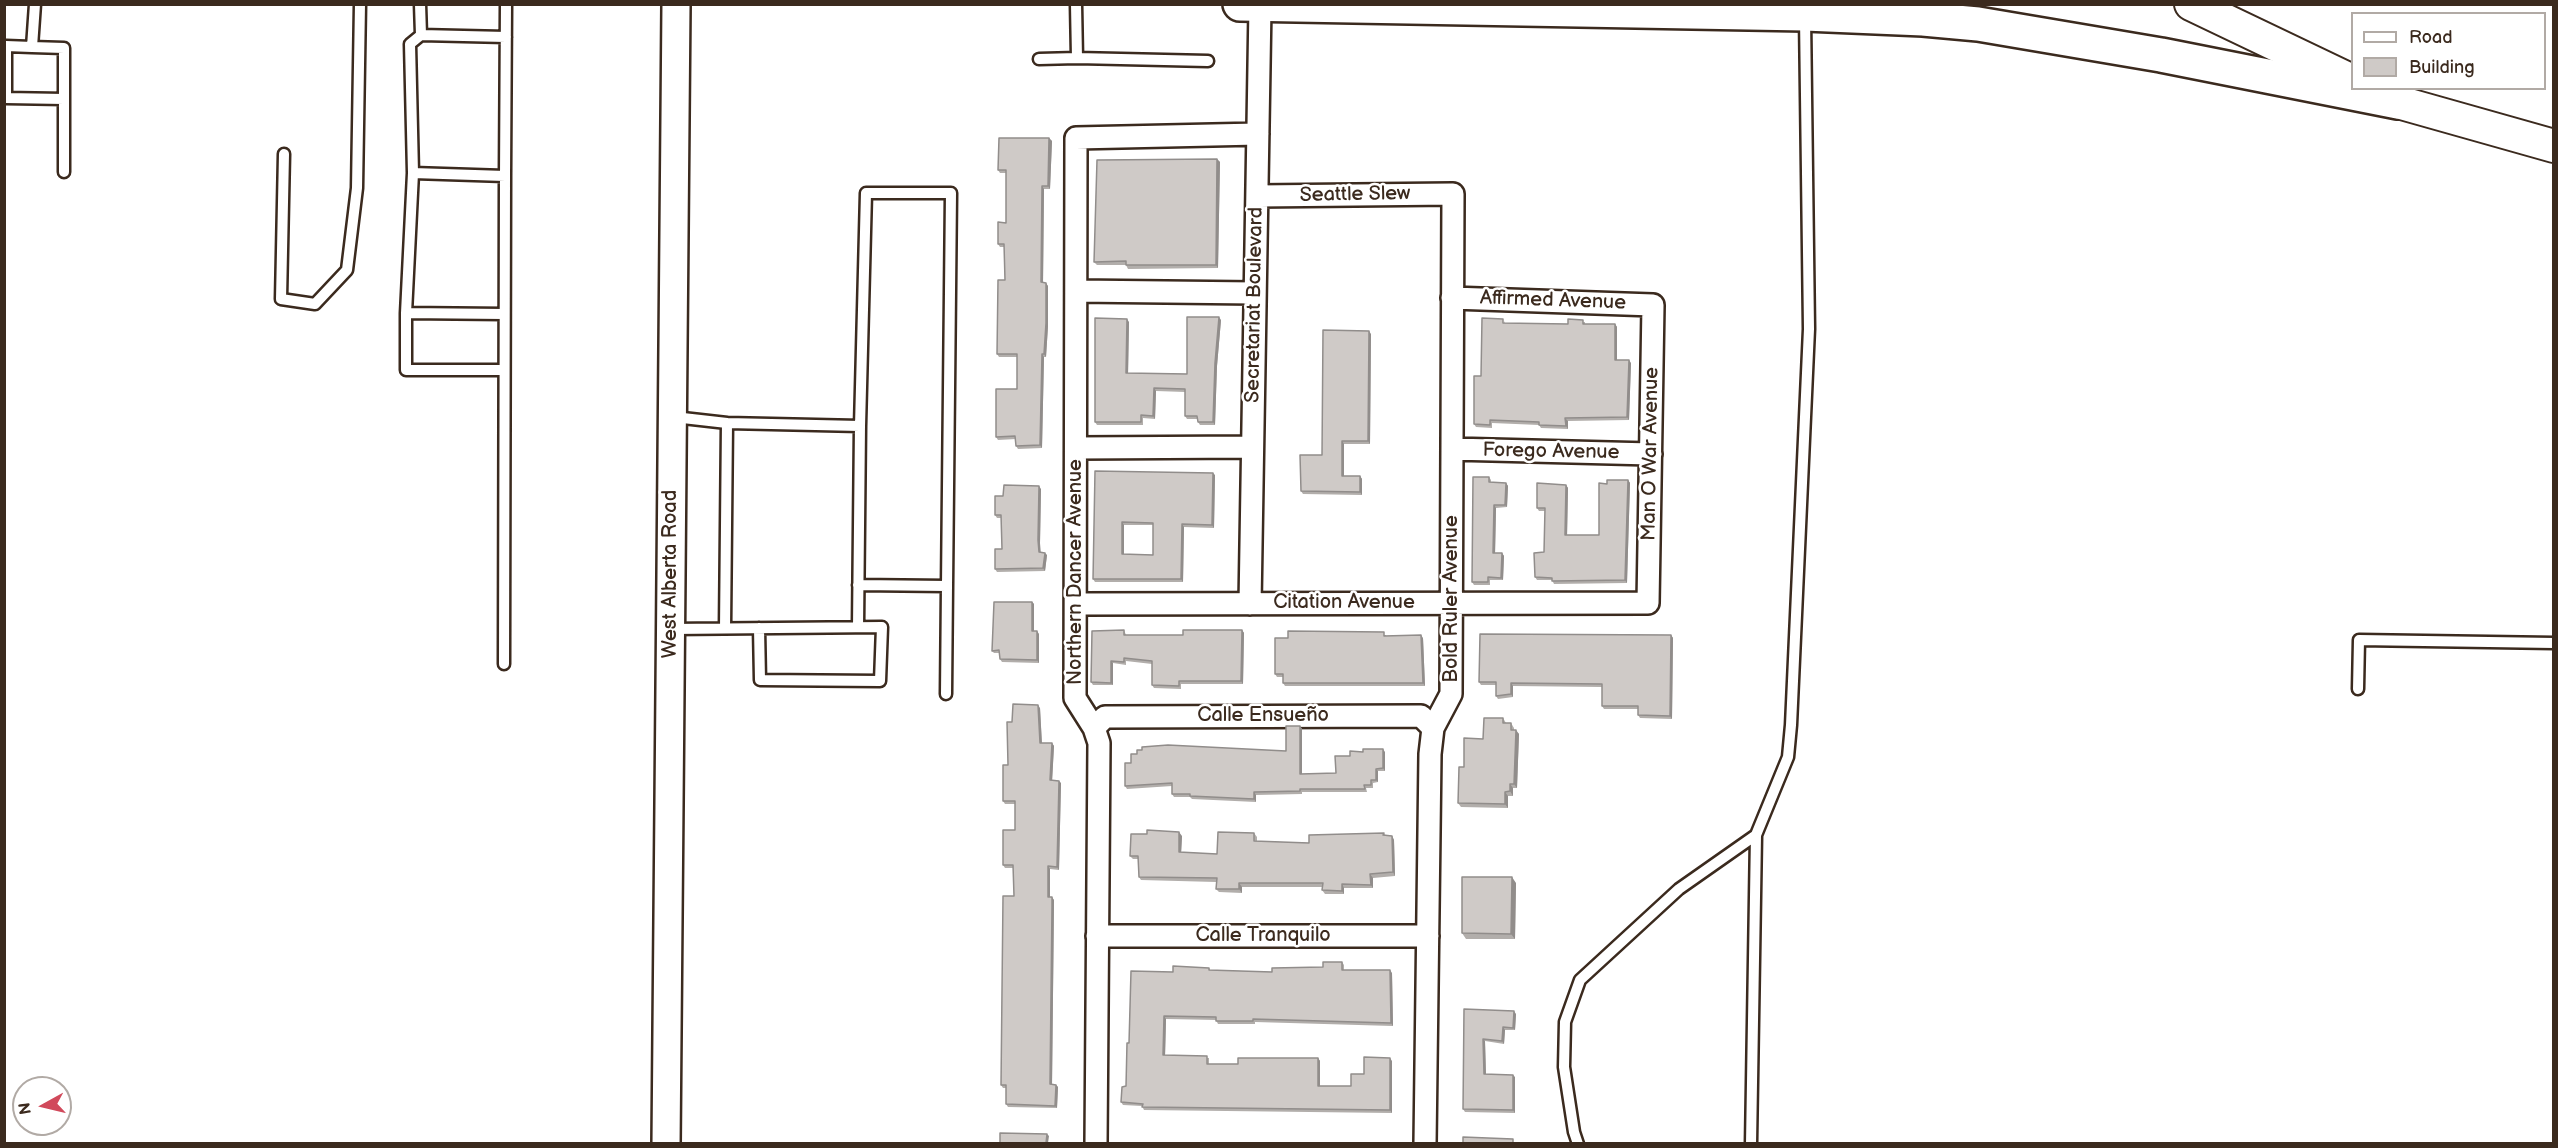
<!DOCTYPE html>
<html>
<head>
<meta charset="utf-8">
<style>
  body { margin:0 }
  #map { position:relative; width:2558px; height:1148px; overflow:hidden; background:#fff; font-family:"Balsamiq Sans",sans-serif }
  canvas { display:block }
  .frame { position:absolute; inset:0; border:6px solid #3b2a1e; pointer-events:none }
  .legend { position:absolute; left:2351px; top:12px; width:195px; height:78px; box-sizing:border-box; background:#fff; border:2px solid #b1aaa5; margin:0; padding:8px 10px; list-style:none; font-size:18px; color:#3b2a1e }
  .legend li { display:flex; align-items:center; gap:12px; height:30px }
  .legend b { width:30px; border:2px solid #b1aaa5 }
  .north { position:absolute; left:12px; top:1076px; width:60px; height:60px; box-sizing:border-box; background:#fff; border:2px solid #b1aaa5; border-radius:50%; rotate:262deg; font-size:16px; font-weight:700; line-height:24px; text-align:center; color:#3b2a1e }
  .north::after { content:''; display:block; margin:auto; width:21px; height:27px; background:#d1495b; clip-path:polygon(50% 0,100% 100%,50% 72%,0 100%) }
</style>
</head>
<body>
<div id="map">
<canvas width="2558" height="1148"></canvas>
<div class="frame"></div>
<ul class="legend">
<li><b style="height:8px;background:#fff"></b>Road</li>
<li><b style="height:16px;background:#cfcac7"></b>Building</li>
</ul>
<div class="north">N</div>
</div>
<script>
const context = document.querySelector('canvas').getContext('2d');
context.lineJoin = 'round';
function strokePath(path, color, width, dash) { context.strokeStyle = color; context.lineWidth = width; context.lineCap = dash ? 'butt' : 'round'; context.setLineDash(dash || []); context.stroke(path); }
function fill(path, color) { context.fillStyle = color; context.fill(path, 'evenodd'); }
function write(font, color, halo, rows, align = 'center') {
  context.font = font + ' "Balsamiq Sans",sans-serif'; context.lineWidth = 5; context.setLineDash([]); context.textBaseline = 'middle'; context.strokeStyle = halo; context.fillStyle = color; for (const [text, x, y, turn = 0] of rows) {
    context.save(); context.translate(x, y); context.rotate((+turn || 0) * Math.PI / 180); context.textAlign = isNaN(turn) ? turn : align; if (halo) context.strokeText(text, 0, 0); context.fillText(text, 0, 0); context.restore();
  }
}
const service = new Path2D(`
  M35,4L32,47L6,46V98L64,99V172
  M420,4L421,35L410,44L413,173L505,176L506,4
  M1076,4L1077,58L1208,61
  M421,35L506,37
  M32,47L64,48V99
  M1039,59L1077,58
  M284,154L281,299L315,304L347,270L357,188L360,4
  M406,313L413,173
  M504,370H406V313L504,314
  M674,417L727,423
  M860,426L866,193H951L947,586
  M858,585L947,586L946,694
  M725,628L727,423L860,426L858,627
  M671,629L882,627L880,681L760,680L759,628
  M504,664L505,176
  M2358,689L2359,640L2554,643
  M1578,1144L1574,1132L1564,1067L1565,1022L1580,980L1679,889L1756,835
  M1751,1144L1756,835L1788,757L1791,725L1809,329L1805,17`);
const minor = new Path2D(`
  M1257,196L1453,194L1451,694L1433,728L1430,754L1425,1144
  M1076,291L1255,293
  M1077,448L1252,447
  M1452,449L1651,454
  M1077,604L1648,603L1653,305L1452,298
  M1250,604L1260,6
  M1094,728L1105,717L1421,716L1433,728
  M1097,936H1428
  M1096,1144L1099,743L1094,728L1075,698L1076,138L1258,134`);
const tertiary = new Path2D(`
  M666,1144L676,4`);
const secondary = new Path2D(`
  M2191,4L2352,81
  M2373,90L2398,102L2554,146`);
const primary = new Path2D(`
  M1240,4L1805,14L1923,19L1978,24L2161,55L2398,102`);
const wall = new Path2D(`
  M1049,138L1052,141L1050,189H1044L1043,282L1048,286V326L1046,357H1044L1042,448L1018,449L1016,446V439L998,440L996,437L1017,389V357H999L997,354L1005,280L1004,247H1000L998,244L1006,223V173H1000L998,170Z
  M1217,159L1220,162L1218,268L1128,269L1126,265H1097L1094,262Z
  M1221,320L1217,366L1215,425H1200L1198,422V419H1187L1185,416V392L1156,391L1155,419L1143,418V425H1097L1095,422L1129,322L1128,373L1187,374Z
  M1505,321V323L1568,324L1585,322V324H1615L1617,327V360L1631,363L1629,420L1568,421V429L1541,428L1539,425L1492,423V428L1476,427L1474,424L1481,376Z
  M1371,334L1370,444H1344V476H1360L1362,479V495L1303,494L1301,491L1322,455Z
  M1095,471L1215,475L1214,528L1184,527L1183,582H1095L1093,579ZM1124,525H1153V555L1124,554Z
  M1489,477L1491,480V482L1506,483L1508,486L1507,507L1496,508L1495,553H1502L1504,556L1503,580H1490V585H1474L1472,582Z
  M1628,480L1630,483L1627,583L1554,584L1552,580H1537L1535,577L1544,552L1545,511H1539L1537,508L1566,485L1568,488L1567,535H1599L1607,484Z
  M1041,489L1040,543V552L1047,555L1045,571L997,572L995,569L1002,549L1001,518H997L995,515L1003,496Z
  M1032,602L1034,604V631L1039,634V663L1002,662L1000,659V653H994L992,651Z
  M1124,630L1126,635H1183L1242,630L1244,633L1243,684H1181V689L1154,688L1152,685V664L1126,661V665L1113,663V685H1093L1091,682Z
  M1386,635V636L1423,638L1425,686H1285L1283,683V677H1277L1275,674L1288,638Z
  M1671,635L1673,638L1672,719L1640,718L1638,715V709H1604L1602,706V687L1513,686V697L1498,699L1496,696V685H1481L1479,682Z
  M1040,708L1042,743H1052L1054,746L1052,780L1061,783L1059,870L1050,869V897L1054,900V908L1052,1084L1056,1085L1058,1087L1057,1108L1008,1107L1006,1104V1088H1003L1001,1085L1014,896L1013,868H1005L1003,865L1015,830V804H1005L1003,801L1008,765L1012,722Z
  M1503,718L1506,723H1511L1514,728V730L1519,734L1517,788H1513V796H1508V808L1461,807L1458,803L1464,767L1483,739Z
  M1300,726L1302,729V774L1336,773L1350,756L1385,752V771H1378V782L1373,783V788H1366L1367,792H1302V794L1256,795V802L1192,799L1190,797H1174L1172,794V786L1127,789L1125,786L1286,751Z
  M1254,833L1257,837V841L1309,843L1384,833L1386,836H1392L1394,840L1395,876L1373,878V888H1344V894H1325L1322,890L1323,887H1242V893L1219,892L1216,889V882L1141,880L1139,877L1138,859H1133L1130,856L1147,834L1182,836L1181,852L1217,854Z
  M1516,883L1515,939H1466L1462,933Z
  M1342,962L1344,965V970L1392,973L1393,1026L1255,1022V1024H1218L1216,1020L1166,1019L1165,1055L1209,1058V1064H1238L1318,1058L1320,1061V1086H1351L1364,1074L1392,1061V1113L1144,1110L1142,1106L1123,1105L1121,1102L1126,1086L1129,1043L1173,972L1209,968L1210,970L1272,972L1323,967Z
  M1464,1009L1516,1014L1515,1030H1505L1504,1044L1485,1041L1486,1074L1515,1077V1113L1465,1112L1463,1109Z`);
const shadedWall = new Path2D(`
  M1049,138L1052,141L1050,189L1048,186Z
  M1217,159L1220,162L1218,268L1216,265Z
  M1042,186L1044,189L1043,285L1041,282Z
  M1046,283L1048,286V326L1046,357L1044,354Z
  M1219,317L1221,320L1217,366L1215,425L1213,422L1215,363Z
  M1127,319L1129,322L1128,376L1126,373Z
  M1615,324L1617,327V363L1615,360Z
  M1369,331L1371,334L1370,444L1368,441Z
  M1042,354L1044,357L1042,448L1040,445Z
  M1629,360L1631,363L1629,420L1627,417Z
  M1154,388L1156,391L1155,419L1153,416Z
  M1565,418L1568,421V429L1566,426Z
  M1342,441L1344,444V478L1342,476Z
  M1213,473L1215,475L1214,528L1212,525Z
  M1360,476L1362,479V495L1360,492Z
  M1628,480L1630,483L1627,583L1625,580Z
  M1506,483L1508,486L1507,507L1505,505Z
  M1566,485L1568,488L1567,538L1565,535Z
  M1039,486L1041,489L1040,543L1041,555L1039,552L1038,540Z
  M1494,505L1496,508L1495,556L1493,553Z
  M1122,522L1124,525V557L1122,554Z
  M1182,524L1184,527L1183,582L1181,579Z
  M1045,553L1047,555L1045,571L1043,568Z
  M1502,553L1504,556L1503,580L1501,578Z
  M1032,602L1034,604V634L1032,631Z
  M1242,630L1244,633L1243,684L1241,681Z
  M1037,631L1039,634V663L1037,660Z
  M1421,635L1423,638L1425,686L1423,683Z
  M1671,635L1673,638L1672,719L1670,716Z
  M1111,661L1113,663V685L1111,683Z
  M1511,683L1513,686V697L1511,694Z
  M1038,705L1040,708L1042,746L1040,743Z
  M1300,726L1302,729V777L1300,774Z
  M1516,730L1519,734L1517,788L1514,784Z
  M1052,743L1054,746L1052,783L1050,780Z
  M1383,749L1385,752V771L1383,768Z
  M1376,769L1378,771V782L1376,780Z
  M1059,781L1061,783L1059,870L1057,867Z
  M1510,784L1513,788V796L1510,791Z
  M1254,792L1256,795V802L1254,799Z
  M1505,792L1508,796V808L1505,804Z
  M1179,832L1182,836L1181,856L1179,852Z
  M1392,836L1394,840L1395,876L1393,872Z
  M1048,866L1050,869V900L1048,897Z
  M1370,874L1373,878V888L1371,885Z
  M1512,877L1516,883L1515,939L1511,934Z
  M1239,883L1242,887V893L1239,889Z
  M1342,884L1344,888V894L1342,891Z
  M1052,897L1054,900L1052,1087L1050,1084Z
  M1390,970L1392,973L1393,1026L1391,1023Z
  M1514,1011L1516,1014L1515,1030L1513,1028Z
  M1164,1016L1166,1019L1165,1058L1163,1055Z
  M1503,1027L1505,1030L1504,1044L1502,1041Z
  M1483,1039L1485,1041L1486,1077L1484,1074Z
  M1318,1058L1320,1061V1088L1318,1086Z
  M1390,1058L1392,1061V1113L1390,1110Z
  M1513,1075L1515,1077V1113L1513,1110Z
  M1056,1085L1058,1087L1057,1108L1055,1106Z
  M1047,1134L1049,1136L1048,1143H1046Z`);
const building = new Path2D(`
  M999,138H1049L1048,186H1042L1041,282L1046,283V323L1044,354H1042L1040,445L1016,446L1015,436L996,437V389H1017V354H997L998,280H1005L1004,244H998V222L1006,223V170H998Z
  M1217,159L1216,265H1126V261L1094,262L1097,160Z
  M1187,317H1219L1215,363L1213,422H1198L1197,416H1185V389L1154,388L1153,416L1141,415V422H1095V318L1127,319L1126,373L1187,374Z
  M1482,318L1503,319V323L1568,324V319L1583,320V324H1615V360H1629L1627,417L1565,418L1566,426L1539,425V422L1490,420V425L1474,424V376H1481Z
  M1323,330L1369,331L1368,441H1342V476H1360V492L1301,491L1300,455H1322Z
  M1095,471L1213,473L1212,525L1182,524L1181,579H1093ZM1122,522L1153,523V555L1122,554Z
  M1473,477H1489V482L1506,483L1505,505H1494L1493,553H1502L1501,578L1488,577V582H1472Z
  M1607,480H1628L1625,580L1552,581V578L1535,577L1534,553L1544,552L1545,508H1537V483L1566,485L1565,535H1599V483L1607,484Z
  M1004,485L1039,486L1038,540L1039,552L1045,553L1043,568L995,569V549H1002L1001,515H995V496H1003Z
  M994,602H1032V631H1037V660L1000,659L999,650L992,651Z
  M1124,630V635H1183V630H1242L1241,681H1179V686L1152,685V661L1124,658V662L1111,661V683L1091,682L1092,631Z
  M1288,631L1384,632V636L1421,635L1423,683H1283V674H1275V638H1288Z
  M1480,634L1671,635L1670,716L1638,715V706H1602V684L1511,683V694L1496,696V682H1479Z
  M1013,704L1038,705L1040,743H1052L1050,780L1059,781L1057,867L1048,866V897H1052V906L1050,1084L1056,1085L1055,1106L1006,1104V1085H1001L1003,896H1014L1013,865H1003V830H1015V801H1003V765H1008L1007,722H1012Z
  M1484,718H1503V723H1511V730H1516L1514,784H1510V791L1505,792V804L1458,803L1459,767H1464V738L1483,739Z
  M1286,726H1300V774L1336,773L1335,756H1350V751L1363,752V749H1383V768L1376,769V780H1371V785H1364L1365,789H1300V791L1254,792V799L1190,796V794H1172V783L1125,786V763H1131V754H1137V750H1142V747L1168,745L1286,751Z
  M1147,830L1179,832V852L1217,854L1218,832L1254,833V841L1309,843V835L1384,833L1383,835L1392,836L1393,872L1370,874L1371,885L1342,884V891L1322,890L1323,883H1239V889H1216L1217,878L1139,877L1138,856H1130L1131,834H1147Z
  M1462,877H1512L1511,934L1462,933Z
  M1323,962H1342V970H1390L1391,1023L1253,1019V1021H1216V1017L1164,1016L1163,1055L1207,1056V1064H1238V1058H1318V1086H1351V1074H1364V1057L1390,1058V1110L1142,1107L1143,1104L1121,1102L1122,1087L1126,1086L1127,1043H1129L1131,971L1173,972V966L1209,968V970L1272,972V968L1323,967Z
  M1464,1009L1514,1011L1513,1028L1503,1027L1502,1041L1483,1039L1484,1074L1513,1075V1110L1463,1109Z
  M1000,1133L1047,1134L1046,1143H1000Z
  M1463,1137L1513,1139V1143H1463Z`);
const streetNames = [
  ["Seattle Slew",1355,195,-1],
  ["Affirmed Avenue",1553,301,2],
  ["Secretariat Boulevard",1255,305,-89],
  ["Forego Avenue",1551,452,1],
  ["Man O War Avenue",1651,454,-89],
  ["Northern Dancer Avenue",1076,572,-90],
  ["West Alberta Road",671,574,-90],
  ["Bold Ruler Avenue",1452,599,-90],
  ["Citation Avenue",1344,603],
  ["Calle Ensueño",1263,716],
  ["Calle Tranquilo",1263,936]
];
strokePath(service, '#3b2a1e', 15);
strokePath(minor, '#3b2a1e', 26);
strokePath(tertiary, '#3b2a1e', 32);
strokePath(secondary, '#3b2a1e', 36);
strokePath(primary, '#3b2a1e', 38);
strokePath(service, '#fff', 10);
strokePath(minor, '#fff', 21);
strokePath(tertiary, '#fff', 27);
strokePath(secondary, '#fff', 32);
strokePath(primary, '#fff', 33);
fill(wall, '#b2aeab');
fill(shadedWall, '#918d8b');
fill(building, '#cfcac7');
strokePath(building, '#918d8b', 1.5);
write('20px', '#3b2a1e', '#fff', streetNames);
</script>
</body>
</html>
